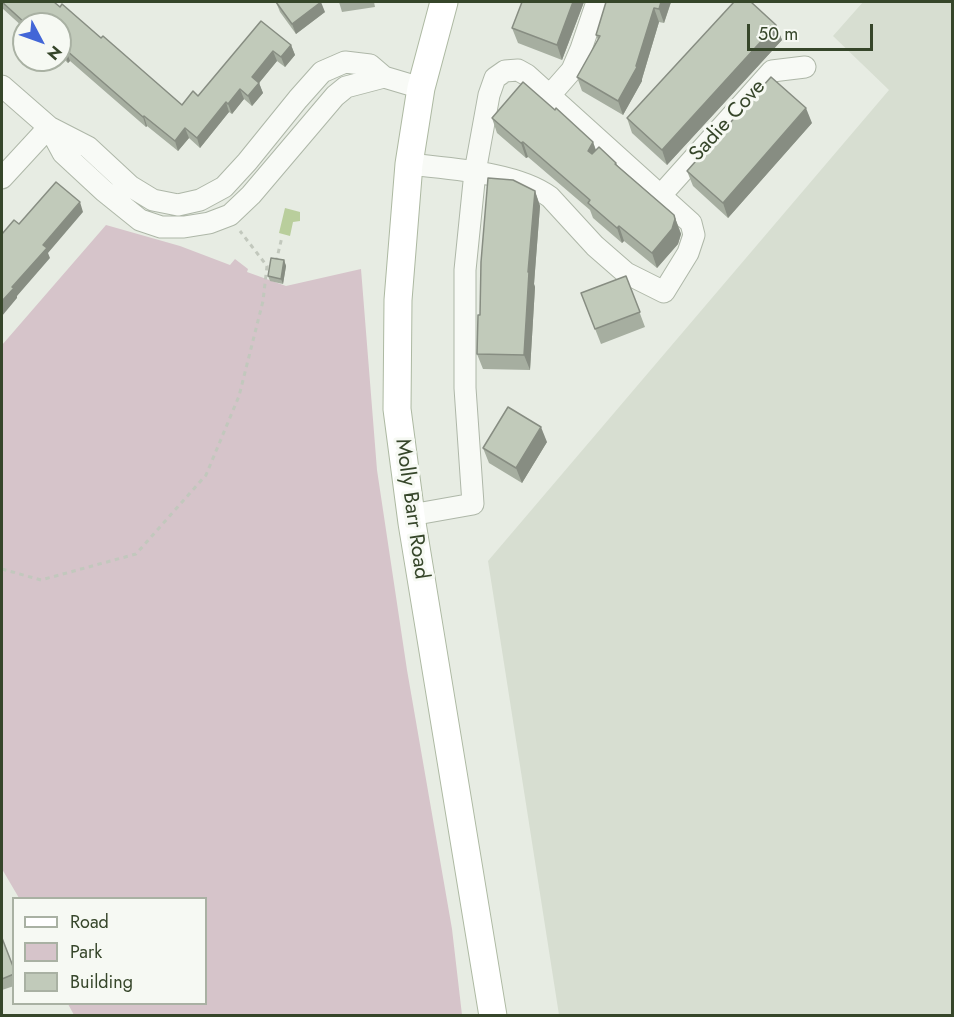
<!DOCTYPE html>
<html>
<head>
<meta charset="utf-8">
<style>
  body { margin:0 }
  #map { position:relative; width:954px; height:1017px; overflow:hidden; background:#e7ece3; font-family:Jost,sans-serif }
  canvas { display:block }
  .frame { position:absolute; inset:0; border:3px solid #36462a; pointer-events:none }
  .legend { position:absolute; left:12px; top:897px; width:195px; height:108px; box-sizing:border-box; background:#f6f9f3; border:2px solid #a9b1a3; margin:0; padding:8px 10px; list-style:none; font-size:18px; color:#36462a }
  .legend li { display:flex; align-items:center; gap:12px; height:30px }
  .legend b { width:30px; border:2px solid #a9b1a3 }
  .north { position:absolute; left:12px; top:12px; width:60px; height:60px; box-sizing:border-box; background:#f6f9f3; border:2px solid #a9b1a3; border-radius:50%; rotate:131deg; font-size:16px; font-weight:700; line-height:24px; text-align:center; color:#36462a }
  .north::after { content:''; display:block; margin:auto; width:21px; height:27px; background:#4266d7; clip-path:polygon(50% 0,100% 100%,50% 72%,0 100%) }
  .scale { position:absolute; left:747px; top:24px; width:126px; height:27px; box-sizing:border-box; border:3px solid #36462a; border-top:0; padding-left:8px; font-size:18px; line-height:21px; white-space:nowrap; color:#36462a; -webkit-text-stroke:4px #f6f9f3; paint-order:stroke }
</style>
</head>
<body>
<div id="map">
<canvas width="954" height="1017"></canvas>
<div class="frame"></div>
<ul class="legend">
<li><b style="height:8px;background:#fff"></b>Road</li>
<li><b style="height:16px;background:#d6c4ca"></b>Park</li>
<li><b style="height:16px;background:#c1caba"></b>Building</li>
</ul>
<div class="north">N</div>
<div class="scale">50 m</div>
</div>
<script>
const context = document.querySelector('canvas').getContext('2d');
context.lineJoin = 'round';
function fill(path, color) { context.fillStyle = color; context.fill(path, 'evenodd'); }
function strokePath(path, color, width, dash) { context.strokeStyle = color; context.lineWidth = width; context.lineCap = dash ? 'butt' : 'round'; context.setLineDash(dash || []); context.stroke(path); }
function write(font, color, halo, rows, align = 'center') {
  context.font = font + ' Jost,sans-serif'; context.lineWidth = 6; context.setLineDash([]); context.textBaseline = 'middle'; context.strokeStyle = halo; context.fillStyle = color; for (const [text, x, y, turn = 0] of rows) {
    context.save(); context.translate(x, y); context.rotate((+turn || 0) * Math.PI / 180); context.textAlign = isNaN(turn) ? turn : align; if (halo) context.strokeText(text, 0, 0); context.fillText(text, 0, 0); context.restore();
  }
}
const built = new Path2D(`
  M863,2H952V1015H559L488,561L889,90L833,36Z`);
const green = new Path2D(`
  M106,225L180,246L230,265L235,259L248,269L247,272L286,286L361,269L377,470L407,670L452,929L462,1015H74L68,1004H206V898H19L2,869V345Z`);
const water = new Path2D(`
  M285,208L300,212V221L293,222L290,236L279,233Z`);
const path = new Path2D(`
  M276,262L282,237
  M2,569L41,580L136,554L206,475L239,396L263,301L267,266L240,231`);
const minor = new Path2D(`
  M2,86L49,127L88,147L130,186L153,200L178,205L200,200L224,187L247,162L298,99L322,72L345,62L370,65L384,77L421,88
  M550,95L572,70L581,49L597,2
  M49,127L63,153L104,191L140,220L161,227H184L209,223L230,215L251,195L335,96L346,87L384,77
  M409,164C450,169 516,172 550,197L595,246L626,273L664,292L688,253L694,235L691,223L527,75L518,70L505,71L495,78L489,95L475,172L465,270V388L473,504L411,515
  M2,178L49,127
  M661,195L772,71L805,67`);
const major = new Path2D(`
  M444,2L421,88L409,164L398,300L397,409L412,523L493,1016`);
const wall = new Path2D(`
  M2,2L60,7L101,38L182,105L198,96L261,21L291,45L295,55L285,67L277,61L259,83L263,93L252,106L244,99L232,114L229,112L200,148L189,138L178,151L147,126L146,127L70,61L68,63L60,56V24H24V28L2,8Z
  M276,2L325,12L296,34L280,12Z
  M339,2H374L375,7L342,12Z
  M522,2H584L562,60L518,43L512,28Z
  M606,2H671L664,23L659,22L642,79V81L623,115L582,91L577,77L598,40L596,35Z
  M776,25L782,40L667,165L632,133L627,118Z
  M492,118L593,142L596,150L616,163L618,166L674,215L681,234L678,244L657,268L624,241L622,243L593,218L590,210L528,157L526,158L497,133Z
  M812,123L728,218L693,186L687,171Z
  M535,191L540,206L534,284L535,287L530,370L483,369L477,354L480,315Z
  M284,260L286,266L283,284L270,281L268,276Z
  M626,276L645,327L601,344L581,293Z
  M547,442L522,483L489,463L483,448Z
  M2,938L14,969V986L2,990Z`);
const shadedWall = new Path2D(`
  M321,2L325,12L296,34L292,24Z
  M573,2H584L562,60L557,45Z
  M661,2H671L664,23L659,9Z
  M654,8L659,22L642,79V81L623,115L618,101L636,66Z
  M776,25L782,40L667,165L662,150Z
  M291,45L295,55L285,67L281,57Z
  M66,50L70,61L68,63L64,53Z
  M273,51L277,61L259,83L263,93L252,106L248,96L252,77Z
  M240,89L244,99L232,114L228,104Z
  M226,102L229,112L200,148L197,138Z
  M806,108L812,123L728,218L723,203Z
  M144,116L147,126L146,127L143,117Z
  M185,128L189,138L178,151L175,141Z
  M523,142L528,157L526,158L521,143Z
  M593,142L598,157L593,166L588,151Z
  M535,191L540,206L534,284L535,287L530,370L524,355L528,272Z
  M80,202L83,212L48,253L50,258L17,296V298L2,316V301L43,245Z
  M674,215L681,234L678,244L657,268L652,253Z
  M619,226L624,241L622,243L617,228Z
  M284,260L286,266L283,284L281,279Z
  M541,427L547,442L522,483L516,468Z`);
const building = new Path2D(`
  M2,2H54L60,7L62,4L101,38L103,36L182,105L193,91L198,96L261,21L291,45L281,57L273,51L252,77L259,83L248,96L240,89L228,104L226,102L197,138L185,128L175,141L144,116L143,117L66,50L64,53L60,49V24H32L28,20L25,23Z
  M276,2H321L292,24Z
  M522,2H573L557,45L512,28Z
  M606,2H661L659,9L654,8L636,66L637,67L618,101L577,77L600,36L596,35Z
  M734,2H751L776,25L662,150L627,118Z
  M771,77L806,108L723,203L687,171Z
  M523,82L555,110L556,108L593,142L588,151L592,154L599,147L616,163L615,164L674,215L675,219L672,229L652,253L619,226L617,228L588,203L590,200L523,142L521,143L492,118Z
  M488,178L513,180L535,191L528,272H529L524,355L477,354L478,315H480L481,262Z
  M56,182L80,202L43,245L47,248L12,287L14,288L2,301V234L14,220L19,224Z
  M271,258L284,260L281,279L268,276Z
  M626,276L640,312L595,329L581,293Z
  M508,407L541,427L516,468L483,448Z
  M2,938L14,969V974L2,979Z`);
const streetNames = [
  ["Sadie Cove",728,121,-48],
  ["Molly Barr Road",411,509,82]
];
fill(built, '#d7ded1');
fill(green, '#d6c4ca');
fill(water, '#b9ce9c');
strokePath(minor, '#aeb7a8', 23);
strokePath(major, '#adb9a2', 29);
strokePath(path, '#c2c8bd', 3, [4.5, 4.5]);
strokePath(minor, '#f8faf6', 21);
strokePath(major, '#fff', 27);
fill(wall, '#a6aea0');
fill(shadedWall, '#878d82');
fill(building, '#c1caba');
strokePath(building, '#878d82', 1.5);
write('21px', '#36462a', '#f6f9f3', streetNames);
</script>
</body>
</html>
